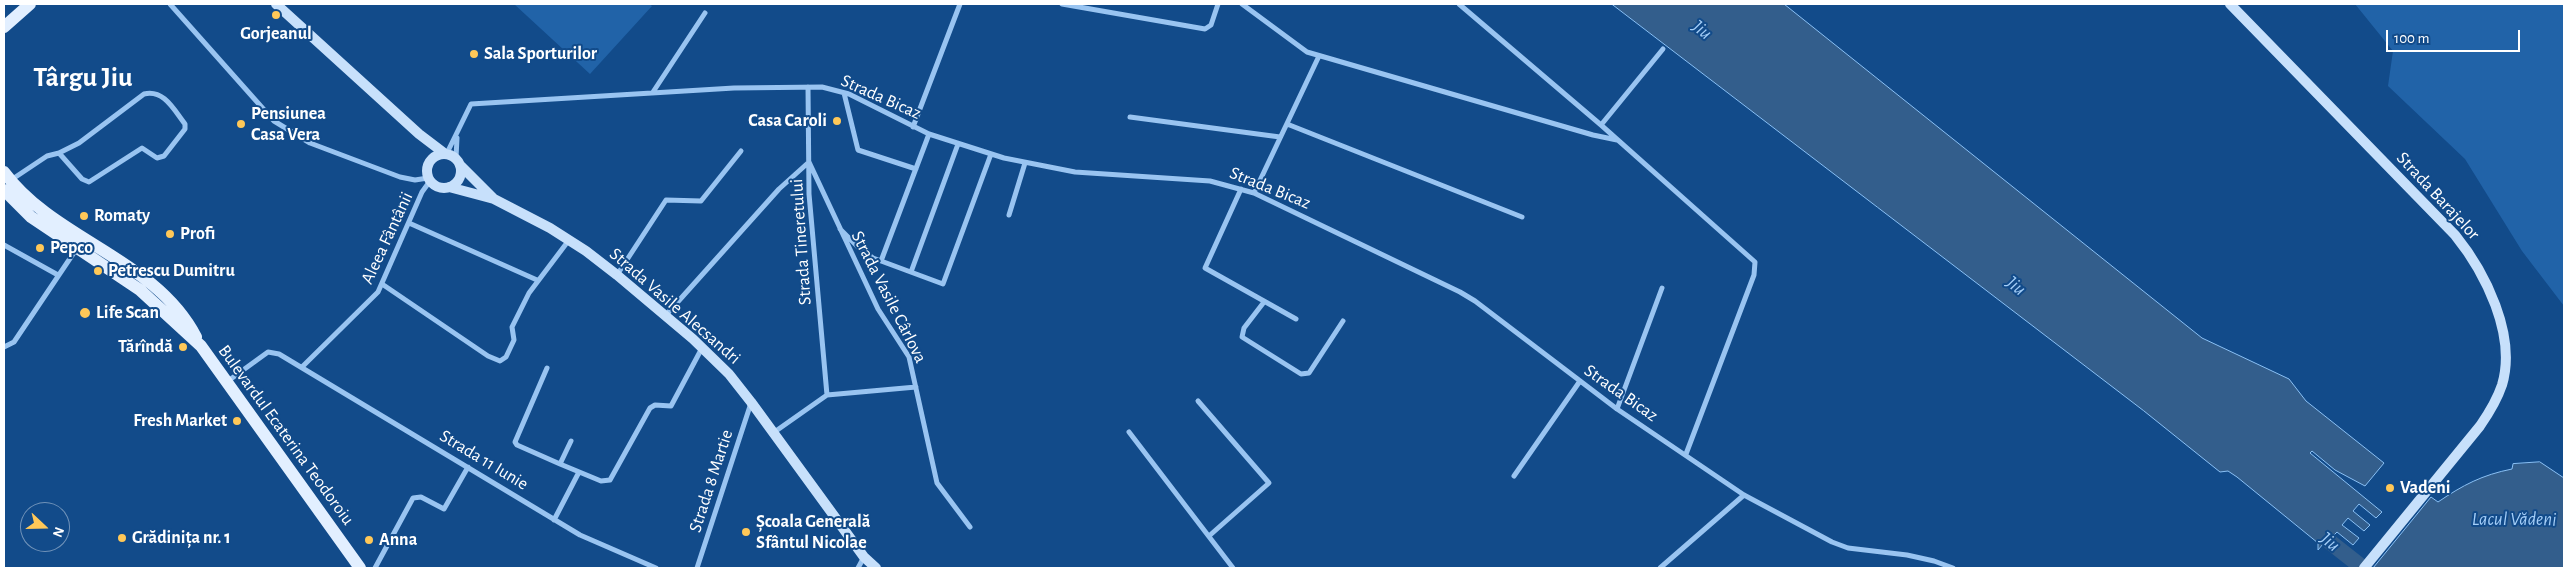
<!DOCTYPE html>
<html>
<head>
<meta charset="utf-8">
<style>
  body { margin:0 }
  #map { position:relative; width:2568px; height:572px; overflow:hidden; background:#124b8a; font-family:"Alegreya Sans",sans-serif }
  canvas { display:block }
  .frame { position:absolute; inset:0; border:5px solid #fff; pointer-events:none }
  .north { position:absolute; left:20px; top:502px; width:50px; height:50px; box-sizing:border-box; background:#124b8a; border:1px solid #7193b9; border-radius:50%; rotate:111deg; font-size:14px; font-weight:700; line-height:20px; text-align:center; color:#fff }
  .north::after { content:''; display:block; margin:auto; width:18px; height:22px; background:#ffc858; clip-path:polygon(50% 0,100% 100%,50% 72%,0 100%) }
  .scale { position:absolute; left:2386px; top:30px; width:134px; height:22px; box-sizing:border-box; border:2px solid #fff; border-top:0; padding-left:6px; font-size:15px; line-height:18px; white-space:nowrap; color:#fff; -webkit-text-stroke:4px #124b8a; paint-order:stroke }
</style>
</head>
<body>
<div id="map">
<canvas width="2568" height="572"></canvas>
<div class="frame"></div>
<div class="north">N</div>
<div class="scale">100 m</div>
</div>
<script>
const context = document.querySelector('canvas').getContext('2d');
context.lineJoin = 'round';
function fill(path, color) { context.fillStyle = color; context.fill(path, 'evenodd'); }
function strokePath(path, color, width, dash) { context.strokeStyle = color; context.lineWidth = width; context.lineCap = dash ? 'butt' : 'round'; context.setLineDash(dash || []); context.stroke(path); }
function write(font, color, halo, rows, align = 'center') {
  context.font = font + ' "Alegreya Sans",sans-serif'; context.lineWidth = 4; context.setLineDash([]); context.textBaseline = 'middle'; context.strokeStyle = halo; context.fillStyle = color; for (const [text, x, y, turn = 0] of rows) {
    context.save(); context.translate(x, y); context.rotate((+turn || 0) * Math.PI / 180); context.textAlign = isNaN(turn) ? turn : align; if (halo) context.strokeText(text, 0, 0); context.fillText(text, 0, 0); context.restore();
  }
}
const green = new Path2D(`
  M514,4H649L652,6L590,74Z
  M2355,4H2564V306L2522,251L2465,159L2388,86L2393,51Z`);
const water = new Path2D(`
  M1612,4H1784L2202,338L2289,379L2306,401L2384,463L2365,486L2335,470L2312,451L2310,453L2382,512L2376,518L2359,504L2353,511L2370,525L2364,531L2348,518L2342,525L2359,538L2353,545L2337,532L2331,538L2348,551L2342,559L2323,544L2318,550V543L2237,477L2228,471L2220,472L2144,411Z
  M2540,462L2564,478V568H2373L2431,497L2438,502C2463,485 2482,475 2512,469L2513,464Z`);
const river = new Path2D(`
  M2330,542L2363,568`);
const street = new Path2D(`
  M170,4L274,121L310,143L400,177L415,180L428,178
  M1062,4L1205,29L1211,25L1218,4
  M1242,4L1307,52L1593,135L1617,140
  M1459,4L1601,125L1755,262L1754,275L1686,454
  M808,87L809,194L827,395
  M653,92L705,13
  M844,93L858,150L916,169
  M1130,117L1280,137
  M1287,124L1522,217
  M1601,125L1663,49
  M913,127L960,4
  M447,153L471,104L734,88L822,87L849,94L929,134L1004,158L1075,172L1210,181L1254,193L1460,292L1475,301L1617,409L1744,495L1832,542L1848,548L1907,555L1934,561L1953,568
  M456,158L457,138
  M11,180L47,156L59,153L79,143L144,94C164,89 174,110 185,124V129L164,156L157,158L142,148L89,182L82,179L59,153
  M1241,189L1205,268L1296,319
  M1254,193L1319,56
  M1009,215L1025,163
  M409,223L537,280
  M840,229L858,247L873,258L943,284L991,154
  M4,245L58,275
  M881,261L929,134
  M911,272L958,144
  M617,275L666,200L701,201L741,151
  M382,284L488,356L500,361L506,357L514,340L512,327L529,293L569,240
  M1264,302L1244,328L1242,337L1301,374L1309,373L1343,321
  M666,315L779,189L809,162L878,309L909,357L937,483L970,527
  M4,347L14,342L77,248
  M302,367L378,292L422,192L430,181
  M547,368L515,442L517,445L560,464
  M228,381L268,352L279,354L580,535L656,568
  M1198,401L1269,483L1209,536
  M1617,409L1662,288
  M1129,432L1233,568
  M773,433L827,395L916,387
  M571,441L560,464L601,481L610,480L650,408L655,405L671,406L702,348
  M1514,476L1580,381
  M554,520L579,472
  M375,568L413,498L421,497L444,509L468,467
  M697,568L751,403
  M858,568L864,557
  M1660,568L1744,495`);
const secondary = new Path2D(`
  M276,4L419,134L444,153
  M2230,4L2455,235C2485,272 2517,335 2502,385C2497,400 2489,413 2480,426L2364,568
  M427 171a17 17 0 1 1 34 0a17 17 0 1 1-34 0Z
  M461,166L493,198
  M449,187L494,199L550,228L586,251L617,275L693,339L729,374L751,402L864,557L876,568`);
const primary = new Path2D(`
  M4,27L30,4
  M4,172C55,241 155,258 196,337
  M4,190L31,217L140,290L201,346L360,568`);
const markers = [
  [276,15,5,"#ffc858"],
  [474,54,5,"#ffc858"],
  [837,121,5,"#ffc858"],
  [241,124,5,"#ffc858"],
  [84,216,5,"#ffc858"],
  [170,234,5,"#ffc858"],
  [40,248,5,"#ffc858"],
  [98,271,5,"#ffc858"],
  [85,313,6,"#ffc858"],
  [183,347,5,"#ffc858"],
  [237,421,5,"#ffc858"],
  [2390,488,5,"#ffc858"],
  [746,532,5,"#ffc858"],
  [122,538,5,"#ffc858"],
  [369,540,5,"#ffc858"]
];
const poiNames = [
  ["Gorjeanul",276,34,"center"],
  ["Sala Sporturilor",484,54],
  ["Pensiunea",251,114],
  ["Casa Vera",251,135],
  ["Casa Caroli",827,121,"right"],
  ["Romaty",94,216],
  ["Profi",180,234],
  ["Pepco",50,248],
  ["Petrescu Dumitru",108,271],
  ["Life Scan",96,313],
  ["Tărîndă",173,347,"right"],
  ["Fresh Market",227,421,"right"],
  ["Vadeni",2400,488],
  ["Școala Generală",756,522],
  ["Sfântul Nicolae",756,543],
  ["Grădinița nr. 1",132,538],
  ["Anna",379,540]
];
const streetNames = [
  ["Strada Bicaz",881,97,24],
  ["Strada Bicaz",1270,188,22],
  ["Strada Barajelor",2438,196,47],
  ["Aleea Fântânii",387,238,-65],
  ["Strada Tineretului",801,242,-94],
  ["Strada Vasile Cârlova",889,297,63],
  ["Strada Vasile Alecsandri",675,306,41],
  ["Strada Bicaz",1621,393,35],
  ["Bulevardul Ecaterina Teodoroiu",286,435,54],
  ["Strada 11 Iunie",484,460,31],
  ["Strada 8 Martie",711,481,-72]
];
const waterNames = [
  ["Jiu",1702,30,39],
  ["Jiu",2016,286,39],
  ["Lacul Vădeni",2514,519],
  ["Jiu",2330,542,39]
];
const townNames = [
  ["Târgu Jiu",83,78]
];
fill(green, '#2163a8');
fill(water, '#335e8c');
strokePath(water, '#8ac0f4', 1);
strokePath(river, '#335e8c', 16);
strokePath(street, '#99c4f1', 5);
strokePath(secondary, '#c7e0fb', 10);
strokePath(primary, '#e2efff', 12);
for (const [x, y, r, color] of markers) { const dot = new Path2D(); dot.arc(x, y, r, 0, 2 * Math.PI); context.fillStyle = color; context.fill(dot); strokePath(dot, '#124b8a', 2); }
write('bold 18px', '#fff', '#124b8a', poiNames, 'left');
write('18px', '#fff', '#124b8a', streetNames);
write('italic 19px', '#a4cef8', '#124b8a', waterNames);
write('bold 28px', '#fff', '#124b8a', townNames);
</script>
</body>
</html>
